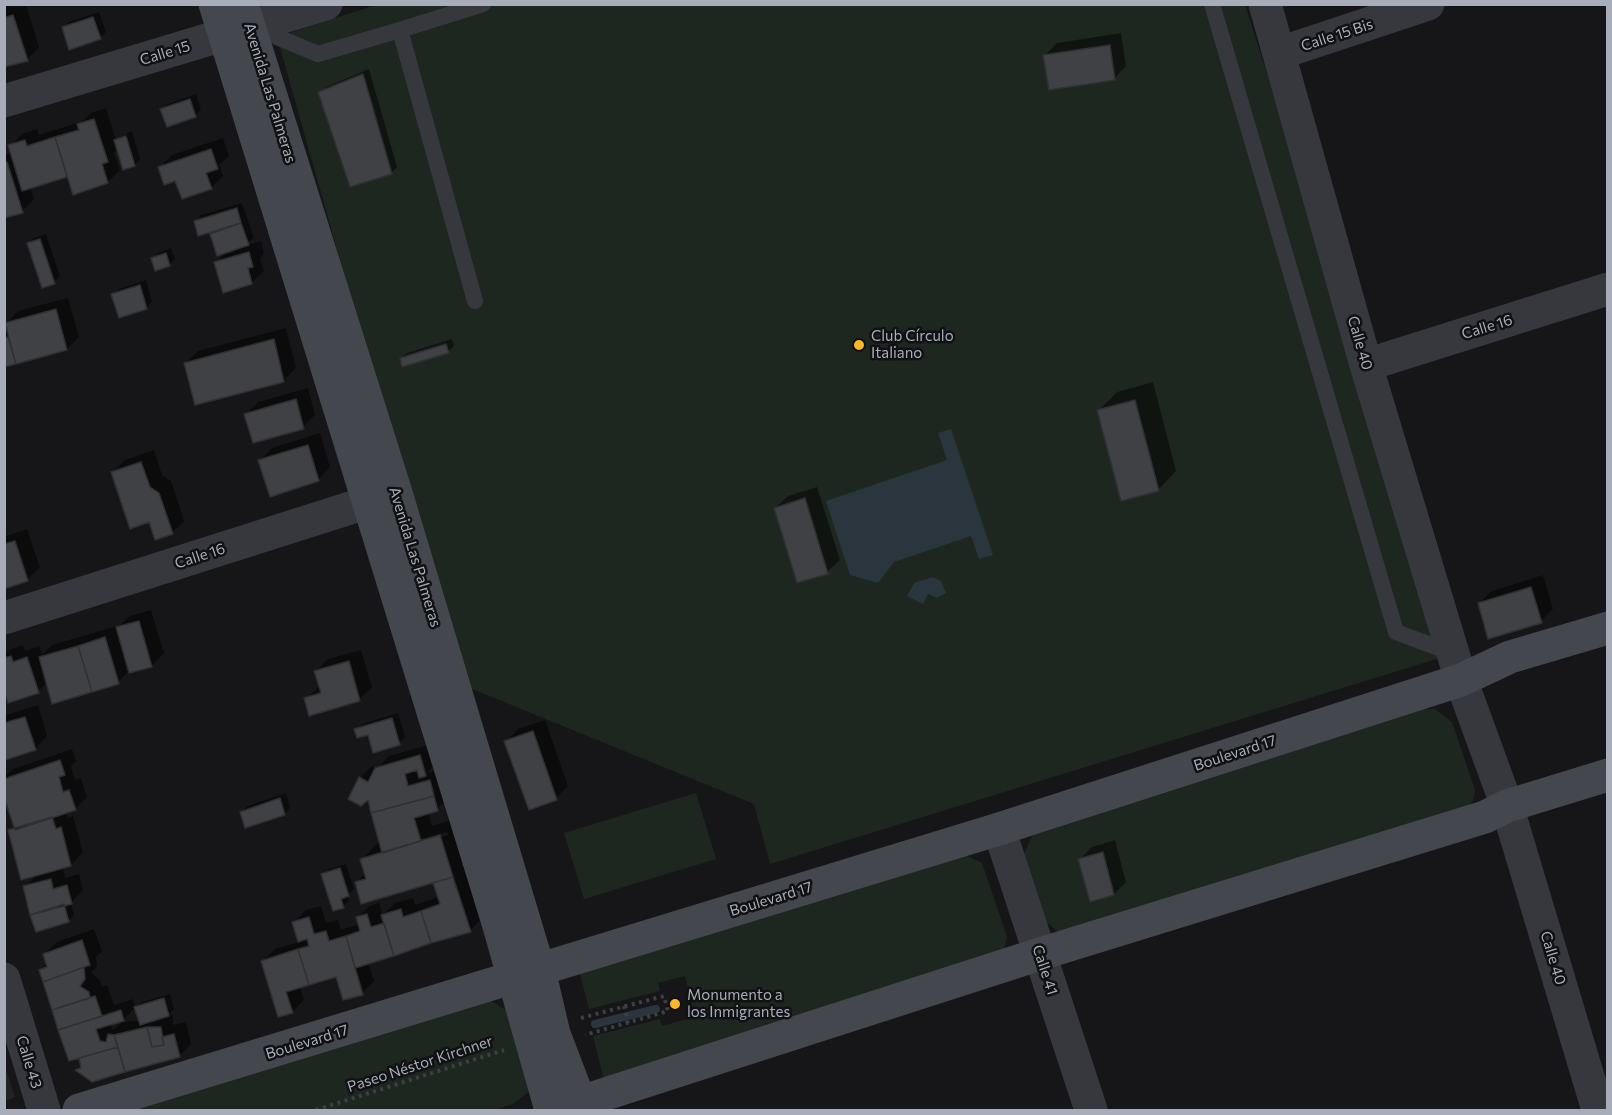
<!DOCTYPE html>
<html>
<head>
<meta charset="utf-8">
<style>
  body { margin:0 }
  #map { position:relative; width:1612px; height:1115px; overflow:hidden; background:#161618; font-family:Commissioner,sans-serif }
  canvas { display:block }
  .frame { position:absolute; inset:0; border:6px solid #a7adb9; pointer-events:none }
</style>
</head>
<body>
<div id="map">
<canvas width="1612" height="1115"></canvas>
<div class="frame"></div>
</div>
<script>
const context = document.querySelector('canvas').getContext('2d');
context.lineJoin = 'round';
function fill(path, color) { context.fillStyle = color; context.fill(path, 'evenodd'); }
function strokePath(path, color, width, dash) { context.strokeStyle = color; context.lineWidth = width; context.lineCap = dash ? 'butt' : 'round'; context.setLineDash(dash || []); context.stroke(path); }
function write(font, color, halo, rows, align = 'center') {
  context.font = font + ' Commissioner,sans-serif'; context.lineWidth = 5; context.setLineDash([]); context.textBaseline = 'middle'; context.strokeStyle = halo; context.fillStyle = color; for (const [text, x, y, turn = 0] of rows) {
    context.save(); context.translate(x, y); context.rotate((+turn || 0) * Math.PI / 180); context.textAlign = isNaN(turn) ? turn : align; if (halo) context.strokeText(text, 0, 0); context.fillText(text, 0, 0); context.restore();
  }
}
const built = new Path2D(`
  M5,1066L15,1097L5,1101H4Z`);
const green = new Path2D(`
  M379,4L1245,5L1453,654L770,864L754,804L460,684L277,37Z
  M1423,709H1435L1452,722L1475,790L1473,800L1467,809L1062,933C1035,922 1031,885 1022,859L1032,836Z
  M696,793L716,859L584,899L564,833Z
  M961,853L982,863L1007,937L1004,950L604,1080L593,1036L660,1019L662,1026L695,1017L685,976L658,983L660,991L589,1009L580,974Z
  M487,999L510,1012L530,1091L513,1104L494,1110H113Z`);
const water = new Path2D(`
  M951,429L993,555L979,559L971,536L894,562L878,583L850,575L826,501L947,460L938,433Z
  M933,577L941,581L946,593L937,598L928,594L923,604L907,596L914,583Z`);
const shadow = new Path2D(`
  M4,4H15V7L26,4L39,47L27,60L4,67Z
  M99,12L106,32L100,38L63,27L69,22Z
  M1121,33L1126,66L1114,79L1045,55L1057,43Z
  M369,69L397,167L391,173L320,93L326,87Z
  M196,94L201,110L195,115L167,125L162,109L168,104Z
  M106,108L116,140L132,131L140,159L135,165L118,149L114,153L120,170L108,182L68,175L30,187L34,199L22,211L4,217V155L12,153L10,146L22,134L37,129L39,135L68,126L83,121L91,113Z
  M223,138L229,156L219,165L223,176L211,188L176,179L160,167L172,155Z
  M242,203L254,238L246,245L261,241L264,254L260,258L264,271L251,283L216,263L228,250L218,254L211,232L199,235L196,221L201,215Z
  M46,234L60,276L54,282L28,243L34,238Z
  M171,248L175,259L169,265L153,258L158,253Z
  M146,280L152,302L147,308L120,317L113,295L119,289Z
  M68,298L79,337L67,349L4,366L6,324L18,311Z
  M286,328L296,368L284,380L186,363L198,351Z
  M452,339L454,346L448,352L401,358L407,353Z
  M1153,382L1176,471L1158,490L1099,410L1117,392Z
  M308,388L315,415L303,427L246,414L258,402Z
  M320,433L330,467L318,480L260,460L272,448Z
  M154,450L162,475L171,481L184,521L172,533L150,520L113,472L125,460Z
  M817,487L840,560L827,572L798,582L775,508L788,496Z
  M27,529L40,567L28,579L5,587L4,537Z
  M1543,575L1553,609L1541,621L1479,603L1492,591Z
  M151,610L164,653L152,665L130,670L118,682H48L38,691L4,686V654L9,650L23,645L25,651L39,646L42,655L52,645L117,626V628L130,616Z
  M361,650L372,687L359,700L306,699L320,686L316,671L328,659Z
  M38,705L47,736L35,749L6,758L4,716Z
  M398,713L405,737L399,743L356,730L362,724Z
  M545,720L568,786L556,798L506,741L518,729Z
  M432,744L437,763L427,773L442,769L450,797L437,809L428,812L432,826L458,818L470,857L460,867L465,866L482,918L470,931L368,962L374,981L362,993L337,975L300,987L304,1000L292,1012L263,961L275,949L299,942L294,922L306,910L321,906L326,923L338,920L341,930L359,924L357,918L370,906L379,903L383,915L395,903L413,898L415,905L439,897L435,884L439,879L356,883L366,873L362,859L380,841L369,798L360,778L372,766L377,769L389,756ZM447,832L448,835L416,844L421,839Z
  M72,749L76,761L71,766L75,780L81,778L87,797L75,809L66,812L68,818L73,816L83,852L71,865L63,867L65,878L79,874L83,890L71,903L74,915L69,921L37,931L25,887L38,874L9,831L15,825L4,792V777L13,769Z
  M286,793L290,808L284,814L242,812L247,806Z
  M1115,840L1126,882L1114,894L1080,859L1092,847Z
  M346,864L354,889L347,895L349,901L343,906L334,910L323,875L329,869Z
  M94,929L102,951L96,957L97,966L91,973L100,980L102,987L107,985L114,1005L133,999L135,1008L123,1020L110,1024L112,1029H114L122,1022L140,1021L136,1007L142,1002L170,994L174,1009L168,1015H173V1025L186,1022L191,1044L179,1056L77,1070L82,1065L80,1057L70,1059L41,970L47,963L44,954L57,942Z`);
const stream = new Path2D(`
  M595,1024L656,1009`);
const building = new Path2D(`
  M13,15L28,61L4,67V18Z
  M93,17L101,39L69,50L62,27Z
  M1110,45L1115,80L1049,90L1043,55Z
  M363,74L392,174L350,187L318,92Z
  M190,99L196,117L167,127L160,109Z
  M94,119L108,162L102,164L108,183L73,195L55,137L79,130L77,124Z
  M126,136L135,166L123,170L114,140Z
  M55,137L67,177L22,191L8,145L25,140L27,146Z
  M211,149L218,169L206,173L212,189L182,199L175,181L164,185L158,167Z
  M7,162L23,213L4,218V163Z
  M237,208L241,223L198,236L194,221Z
  M241,223L249,245L217,256L210,234Z
  M40,239L55,284L42,288L27,243Z
  M249,252L253,267L248,268L252,284L223,293L214,262Z
  M166,253L170,266L155,271L151,258Z
  M140,285L147,309L119,318L111,294Z
  M56,309L67,350L16,364L5,323Z
  M8,337L16,364L4,367V338Z
  M274,339L284,382L195,405L184,363Z
  M446,344L449,353L402,367L400,358Z
  M296,399L304,429L253,443L244,414Z
  M1135,400L1159,491L1121,501L1097,410Z
  M308,445L319,481L270,497L258,460Z
  M141,462L150,487L159,493L173,534L155,540L149,522L130,529L111,472Z
  M805,498L828,574L797,583L774,508Z
  M15,541L28,581L4,589V544Z
  M1531,587L1542,623L1488,639L1478,603Z
  M139,621L152,667L129,673L116,627Z
  M105,637L119,684L92,692L78,646Z
  M78,646L92,692L52,704L39,657Z
  M11,656L13,662L27,657L39,693L8,703L4,691V658Z
  M349,661L360,701L309,716L304,698L321,693L314,671Z
  M25,717L36,750L5,760L4,723Z
  M392,718L400,745L373,753L368,735L357,738L354,729Z
  M533,731L557,800L529,810L504,741Z
  M420,755L426,776L419,778L417,770L405,774L408,786L430,780L434,796L371,813L368,800L361,806L348,799L359,777L368,782L375,768Z
  M60,760L65,775L59,777L63,792L69,790L76,810L15,830L4,797V779Z
  M434,796L438,811L414,818L421,841L382,853L371,813Z
  M280,798L285,815L245,828L240,812Z
  M52,817L56,829L61,827L71,866L21,880L8,830Z
  M440,835L453,877L361,904L355,882L366,879L360,859Z
  M1103,852L1114,895L1090,902L1078,859Z
  M340,868L349,896L341,899L344,908L333,911L321,874Z
  M453,877L471,932L431,943L421,911L440,904L433,883Z
  M51,879L53,889L67,885L72,904L30,915L23,886Z
  M64,904L69,922L36,932L30,915Z
  M401,909L403,917L421,911L431,943L394,956L381,915Z
  M367,914L371,927L384,923L394,956L355,968L346,936L360,931L356,917Z
  M309,917L314,934L326,931L329,941L346,936L363,995L343,1000L336,977L309,985L298,949L309,946L307,939L298,942L292,922Z
  M82,940L90,965L43,982L39,970L47,967L43,954Z
  M298,949L309,985L286,992L293,1013L278,1017L261,961Z
  M84,967L85,979L80,986L89,992L90,998L52,1010L43,982Z
  M95,996L102,1016L58,1030L52,1010Z
  M164,998L169,1016L140,1025L134,1007Z
  M121,1010L124,1021L96,1029L100,1041L106,1042L108,1034L114,1035L118,1047L69,1061L58,1030Z
  M147,1027H161L164,1045L152,1047Z
  M147,1027L152,1047L164,1045L162,1037L174,1034L180,1057L125,1072L114,1035Z
  M118,1047L125,1072L92,1082L75,1070L81,1068L79,1058Z`);
const path = new Path2D(`
  M624,1006L628,1023
  M581,1018L664,996L668,1011L585,1035
  M316,1110L504,1050`);
const service = new Path2D(`
  M1212,4L1396,632L1452,653
  M277,37L318,54L400,30
  M475,301L400,30L483,4`);
const minor = new Path2D(`
  M1265,4L1366,365L1461,680L1507,806L1598,1110
  M1280,53L1428,4
  M4,101L326,4
  M1366,365L1608,289
  M4,618L394,494
  M999,829L1091,1110
  M4,979L44,1110`);
const secondary = new Path2D(`
  M215,4L499,926L551,1110
  M242,4L396,493L539,970L554,1034L583,1110
  M559,1109L1040,954L1485,817L1507,806L1608,775
  M79,1110L999,829L1461,680L1510,657L1608,628`);
const markers = [
  [859,345,6,"#fdb629"],
  [675,1004,6,"#fdb629"]
];
const streetNames = [
  ["Calle 15 Bis",1337,35,-18],
  ["Calle 15",165,53,-17],
  ["Avenida Las Palmeras",270,93,73],
  ["Calle 16",1487,327,-17],
  ["Calle 40",1360,343,74],
  ["Calle 16",200,556,-18],
  ["Avenida Las Palmeras",415,557,73],
  ["Boulevard 17",1235,753,-18],
  ["Boulevard 17",771,899,-17],
  ["Calle 40",1553,958,73],
  ["Calle 41",1045,970,72],
  ["Boulevard 17",307,1042,-17],
  ["Calle 43",29,1062,73],
  ["Paseo Néstor Kirchner",420,1064,-18]
];
const poiNames = [
  ["Club Círculo",871,336],
  ["Italiano",871,353],
  ["Monumento a",687,995],
  ["los Inmigrantes",687,1012]
];
fill(built, '#222225');
fill(green, '#1e271f');
fill(water, '#2b353d');
fill(shadow, '#0007');
strokePath(stream, '#2b353d', 8);
fill(building, '#404145');
strokePath(building, '#303034', 1.5);
strokePath(path, '#3d3f45', 4, [3, 4.5]);
strokePath(service, '#37383e', 16);
strokePath(minor, '#37383e', 33);
strokePath(secondary, '#45474e', 33);
for (const [x, y, r, color] of markers) { const dot = new Path2D(); dot.arc(x, y, r, 0, 2 * Math.PI); context.fillStyle = color; context.fill(dot); strokePath(dot, '#111113', 2); }
write('15px', '#a7adb9', '#111113', streetNames);
write('15px', '#a7adb9', '#111113', poiNames, 'left');
</script>
</body>
</html>
